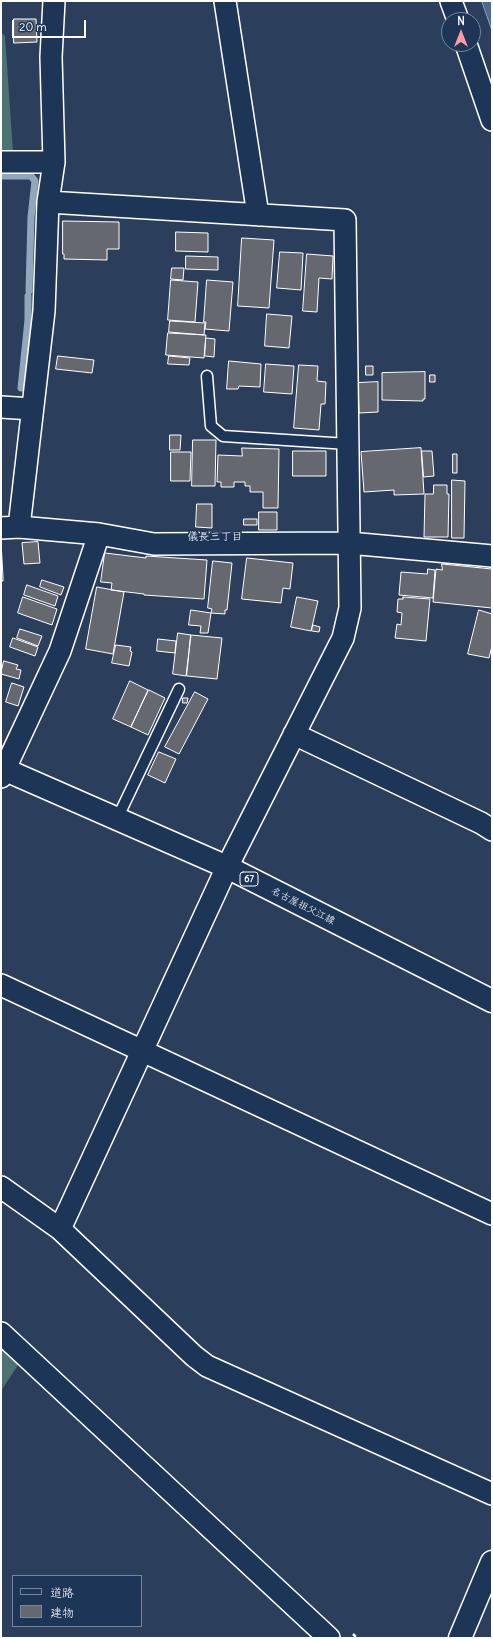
<!DOCTYPE html>
<html>
<head>
<meta charset="utf-8">
<style>
  body { margin:0 }
  #map { position:relative; width:493px; height:1639px; overflow:hidden; background:#2b3f5c; font-family:Delius,"Klee One",sans-serif }
  canvas { display:block }
  .frame { position:absolute; inset:0; border:2px solid #fff; pointer-events:none }
  .legend { position:absolute; left:12px; top:1575px; width:130px; height:52px; box-sizing:border-box; background:#1d3557; border:1px solid #77869a; margin:0; padding:5px 7px; list-style:none; font-size:12px; color:#fff }
  .legend li { display:flex; align-items:center; gap:8px; height:20px }
  .legend b { width:20px; border:1px solid #77869a }
  .north { position:absolute; left:441px; top:12px; width:40px; height:40px; box-sizing:border-box; background:#1d3557; border:1px solid #77869a; border-radius:50%; rotate:0deg; font-size:11px; font-weight:700; line-height:16px; text-align:center; color:#fff }
  .north::after { content:''; display:block; margin:auto; width:14px; height:18px; background:#ff9aa2; clip-path:polygon(50% 0,100% 100%,50% 72%,0 100%) }
  .scale { position:absolute; left:12px; top:20px; width:74px; height:18px; box-sizing:border-box; border:2px solid #fff; border-top:0; padding-left:5px; font-size:12px; line-height:14px; white-space:nowrap; color:#fff; -webkit-text-stroke:3px #1d3557; paint-order:stroke }
</style>
</head>
<body>
<div id="map">
<canvas width="493" height="1639"></canvas>
<div class="frame"></div>
<ul class="legend">
<li><b style="height:5px;background:#1d3557"></b>道路</li>
<li><b style="height:11px;background:#65686f"></b>建物</li>
</ul>
<div class="north">N</div>
<div class="scale">20 m</div>
</div>
<script>
const context = document.querySelector('canvas').getContext('2d');
context.lineJoin = 'round';
function fill(path, color) { context.fillStyle = color; context.fill(path, 'evenodd'); }
function strokePath(path, color, width, dash) { context.strokeStyle = color; context.lineWidth = width; context.lineCap = dash ? 'butt' : 'round'; context.setLineDash(dash || []); context.stroke(path); }
function write(font, color, halo, rows, align = 'center') {
  context.font = font + ' Delius,"Klee One",sans-serif'; context.lineWidth = 3.5; context.setLineDash([]); context.textBaseline = 'middle'; context.strokeStyle = halo; context.fillStyle = color; for (const [text, x, y, turn = 0] of rows) {
    context.save(); context.translate(x, y); context.rotate((+turn || 0) * Math.PI / 180); context.textAlign = isNaN(turn) ? turn : align; if (halo) context.strokeText(text, 0, 0); context.fillText(text, 0, 0); context.restore();
  }
}
const green = new Path2D(`
  M1,32L5,36L13,152L1,151Z
  M1,1340L22,1359L1,1391Z`);
const water = new Path2D(`
  M482,1H492V30Z`);
const stream = new Path2D(`
  M1,176H31L35,181L31,217L29,291
  M21,388L28,320V296`);
const building = new Path2D(`
  M14,19H36L37,42L14,43Z
  M63,221L119,222V249H107V260L64,259V254H63Z
  M176,232L208,233V252L176,251Z
  M242,238L274,240L269,308L238,306Z
  M280,252L303,253L301,290L277,288Z
  M307,254L333,256L332,279L319,278L317,312L303,311Z
  M186,256L218,257V270L186,269Z
  M172,268H184L183,280L171,279Z
  M171,280L198,282L195,322L168,320Z
  M207,280L233,282L229,331L205,329L206,322H204Z
  M267,314L292,316L289,348L265,346Z
  M170,321L205,323L204,335L169,332Z
  M168,333L206,335L204,358L166,355Z
  M206,338L215,339L214,357L205,356Z
  M58,356L94,360L92,373L56,369Z
  M169,356L190,358L189,365L168,364Z
  M229,361L261,364L260,387L239,386L238,389H227Z
  M266,364L294,366L292,394L264,392Z
  M299,365L318,366L317,381L326,382L325,404H321L319,430L294,428Z
  M366,366H373V375H366Z
  M425,372V399H423V401L382,400V373Z
  M430,375H435V382H430Z
  M378,382V412L359,413L358,383Z
  M170,435H181L180,450H170Z
  M193,440H216L215,486H192Z
  M242,448L279,449L278,508H263V492H250V486H245V482H234V487H221V482H217L218,455L242,456Z
  M421,448L424,494L394,495V490L364,492L361,452Z
  M293,451H326V476H293Z
  M422,451H432L434,476L424,477Z
  M171,452H191L190,481H171Z
  M453,454H457V473H453Z
  M452,480L465,481L464,538H452Z
  M434,485H447V494H449L448,537H424L425,494H433Z
  M197,504H212V528L196,527Z
  M259,512H277V530H259Z
  M244,519H257V525H244Z
  M1,542L3,577V581H1Z
  M38,542L40,563L24,564L22,543Z
  M105,553L146,558V556L207,560L204,599L144,595V594L111,590L112,583L101,582Z
  M247,558L293,563L290,589L283,588L281,603L242,599Z
  M213,561L232,563L227,610H225V614L211,613L212,609L208,608Z
  M442,564L492,569V608L433,602L436,569L442,570Z
  M428,569L435,570L433,598L399,595L401,572L427,574Z
  M42,580L64,587L61,595L40,587Z
  M27,585L58,596L55,606L24,595Z
  M97,587L124,592L113,654L86,649Z
  M23,597L57,609L52,625L18,613Z
  M297,597L318,601L311,631L291,627Z
  M403,597L430,599L426,641L395,638L397,624L401,625L402,613L397,612L398,599H403Z
  M191,610L211,613L208,633H200L201,626L189,625Z
  M479,610L492,614V646L489,658L468,654Z
  M313,625L320,627L319,632L312,631Z
  M20,629L42,636L38,646L17,638Z
  M178,633L191,635L186,676L173,674Z
  M191,635L222,638L217,679L187,676Z
  M13,638L38,647L35,656L10,647Z
  M158,639L176,641L175,653L157,651Z
  M116,645L131,647L130,651L132,652L129,666L112,663Z
  M4,661L18,665L16,669L21,670L19,679L1,674Z
  M130,681L148,690L131,727L113,719Z
  M12,683L24,687L18,706L6,702Z
  M149,690L165,698L148,735L131,727Z
  M195,692L208,699L179,754L165,747Z
  M183,698H188L187,703H183Z
  M159,752L176,759L165,783L148,775Z`);
const path = new Path2D(`
  M353,1634L357,1638`);
const service = new Path2D(`
  M207,376L211,426L223,436L348,444
  M117,819L179,689`);
const minor = new Path2D(`
  M225,1L258,215
  M451,1L458,20
  M466,44L492,120
  M1,162H54
  M48,202L345,220L350,608L343,638L227,867L60,1229
  M1,407L32,409
  M19,527L44,311L48,202L54,162L51,57L54,1
  M1,528L19,527L99,534L154,544L349,543L492,556
  M294,734L481,823L492,830
  M1,777L60,651L99,534
  M1,985L492,1214
  M1,1187L60,1229L194,1356L207,1366L492,1494
  M1,1333L329,1638`);
const secondary = new Path2D(`
  M460,1638L492,1562`);
const primary = new Path2D(`
  M1,768L227,867L492,1001`);
const shields = [
  [249,879,18]
];
const shieldNames = [
  ["67",249,879]
];
const streetNames = [
  ["名古屋祖父江線",303,906,27]
];
const neighbourhoodNames = [
  ["儀長三丁目",215,537]
];
fill(green, '#4c7274');
fill(water, '#4a6c90');
strokePath(water, '#92a7bc', 1);
strokePath(stream, '#92a7bc', 7);
fill(building, '#65686f');
strokePath(building, '#fff', 1);
strokePath(service, '#fff', 13);
strokePath(minor, '#fff', 24);
strokePath(secondary, '#fff', 25);
strokePath(primary, '#fff', 25);
strokePath(path, '#fff', 2.5, [4, 3]);
strokePath(service, '#1d3557', 10);
strokePath(minor, '#1d3557', 21);
strokePath(secondary, '#1d3557', 22);
strokePath(primary, '#1d3557', 22);
for (const [x, y, w] of shields) { const box = new Path2D(); box.roundRect(x - w / 2, y - 7, w, 14, 3); context.fillStyle = '#1d3557'; context.fill(box); strokePath(box, '#fff', 1); }
write('bold 9px', '#fff', null, shieldNames);
write('10px', '#fff', '#1d3557', streetNames);
write('11px', '#fff', '#1d3557', neighbourhoodNames);
</script>
</body>
</html>
